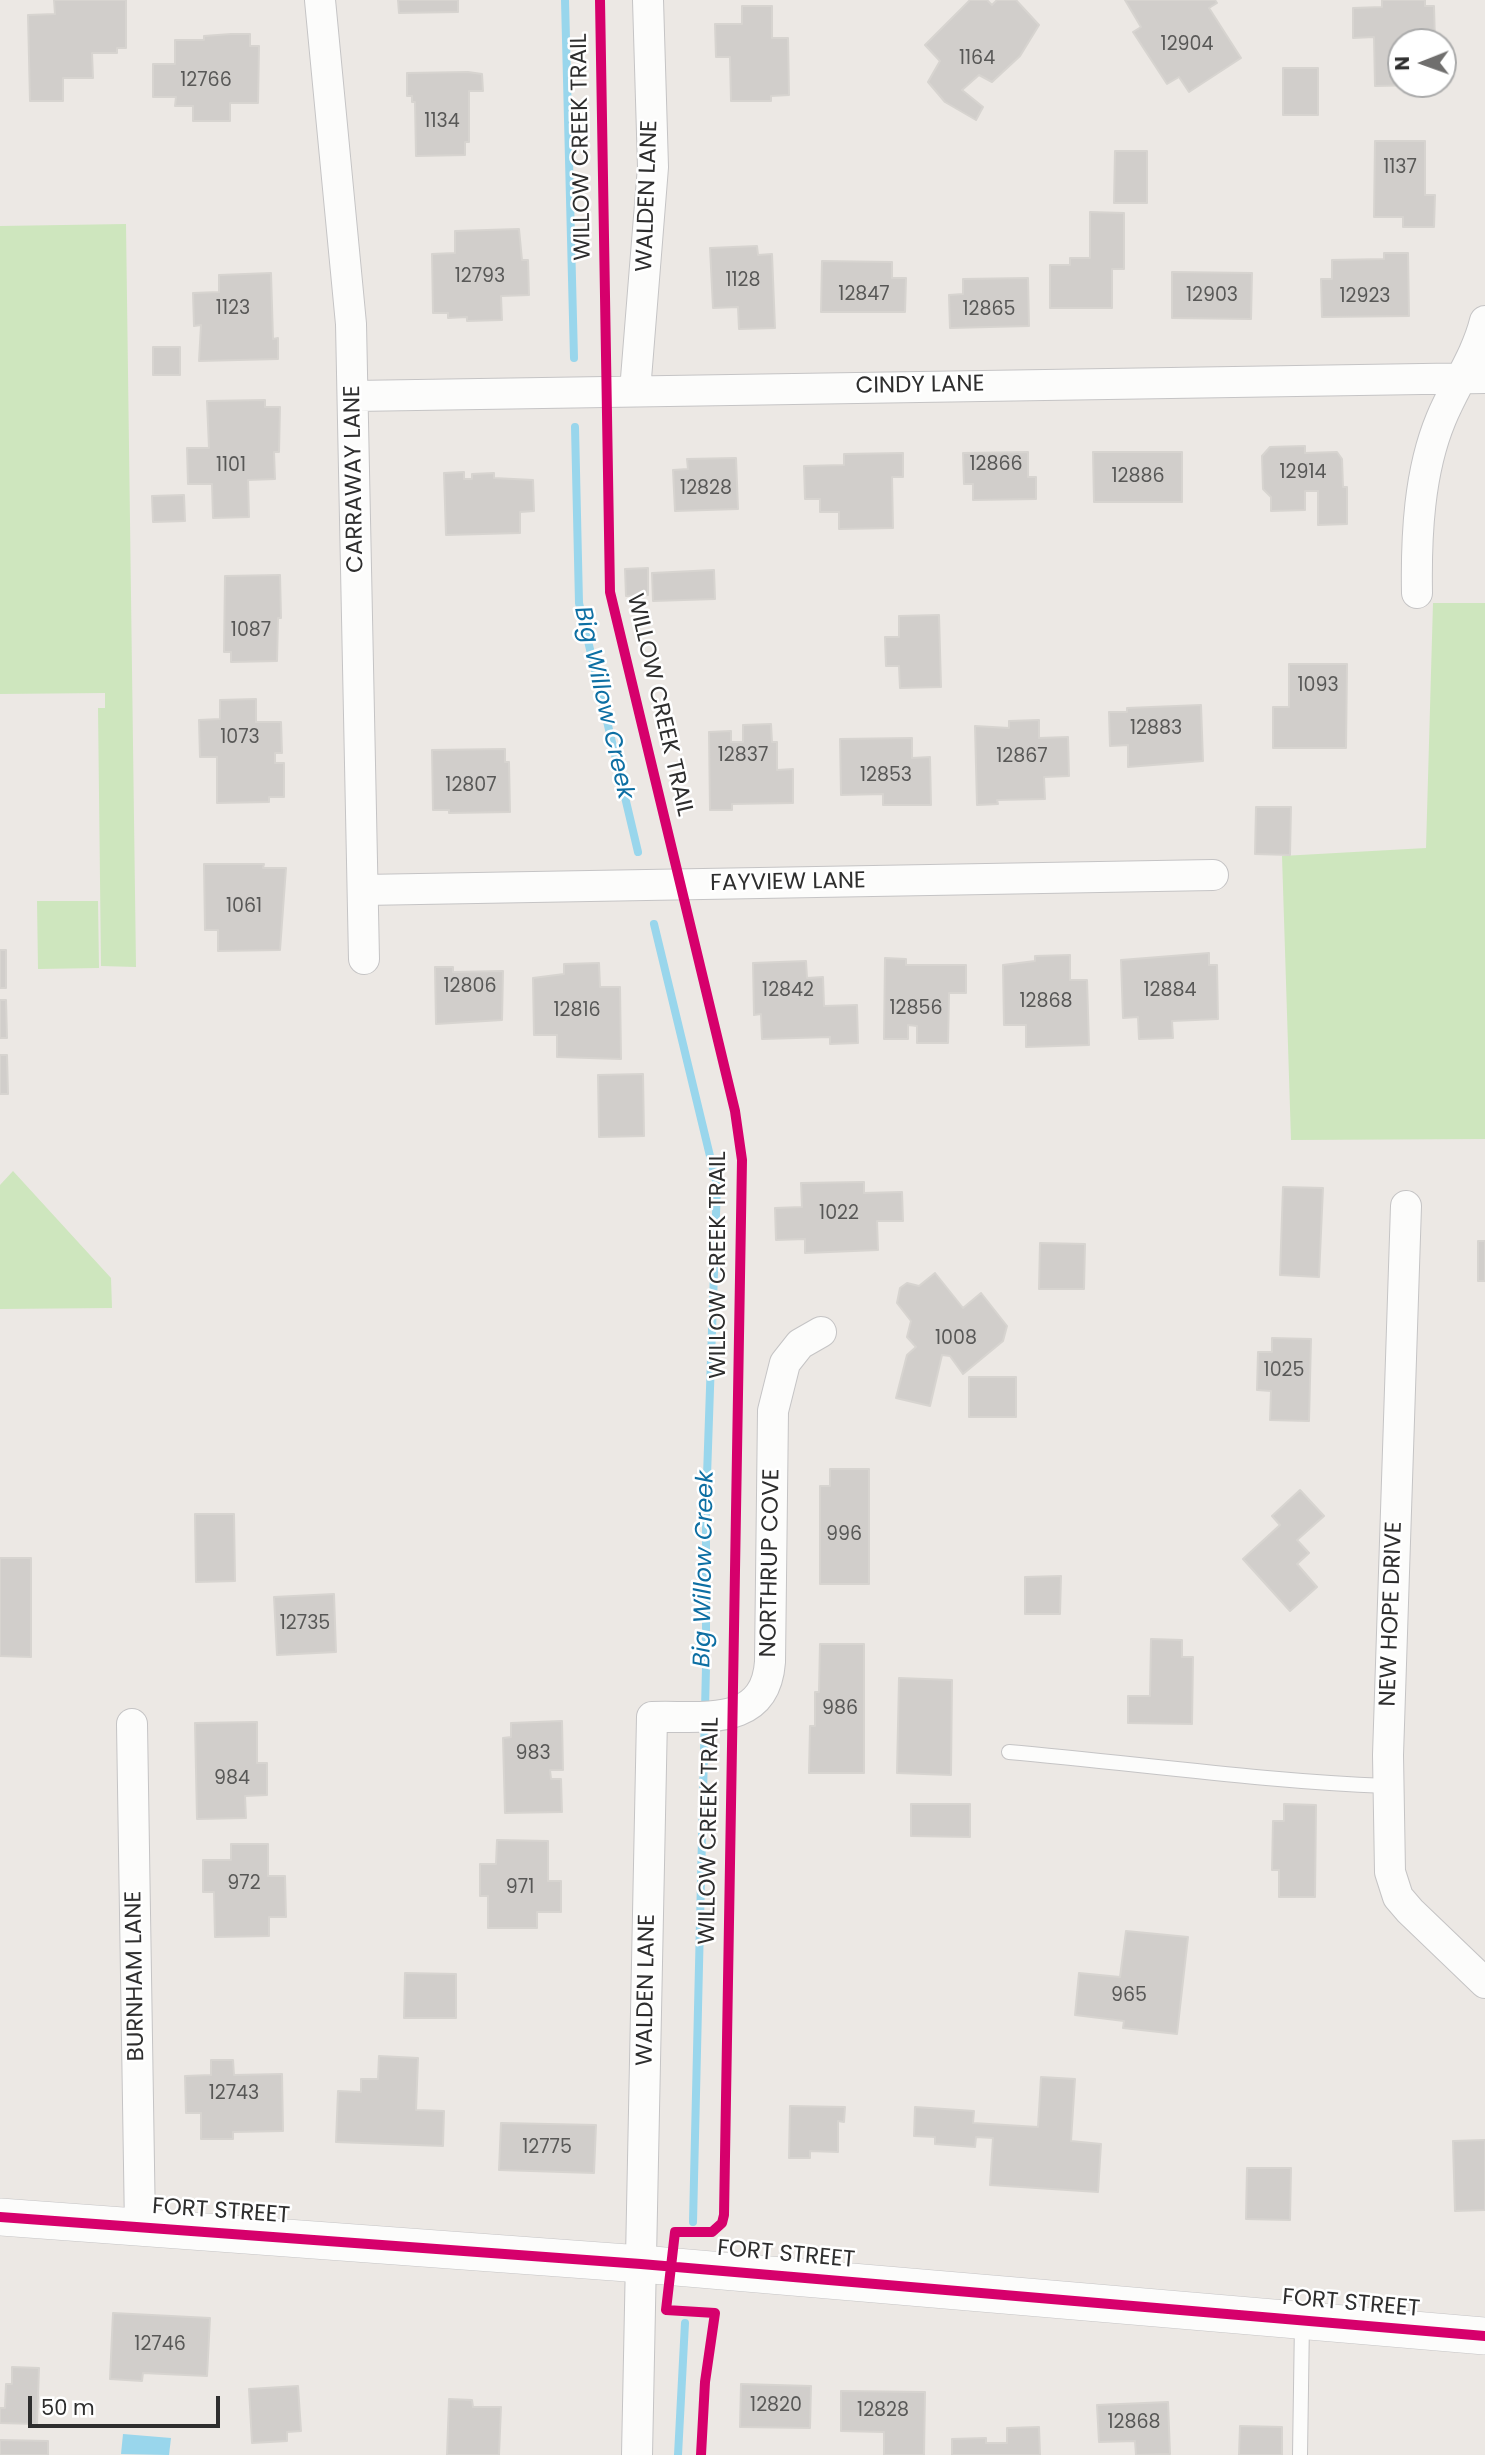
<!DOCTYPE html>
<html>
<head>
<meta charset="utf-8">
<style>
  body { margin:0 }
  #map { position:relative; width:1485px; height:2455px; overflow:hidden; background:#ece8e4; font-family:Poppins,sans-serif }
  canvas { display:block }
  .north { position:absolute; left:1387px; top:28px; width:70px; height:70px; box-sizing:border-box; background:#fff; border:2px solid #ababab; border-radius:50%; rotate:269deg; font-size:19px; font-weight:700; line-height:28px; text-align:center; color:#2e2e2e }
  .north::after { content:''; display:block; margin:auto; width:24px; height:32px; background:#706f6e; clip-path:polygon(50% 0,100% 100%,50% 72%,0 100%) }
  .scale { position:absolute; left:28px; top:2396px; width:192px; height:32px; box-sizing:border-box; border:4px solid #2e2e2e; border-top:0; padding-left:9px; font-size:21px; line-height:24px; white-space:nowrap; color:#2e2e2e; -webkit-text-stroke:5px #fff; paint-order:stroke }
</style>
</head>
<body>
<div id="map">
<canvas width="1485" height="2455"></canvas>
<div class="north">N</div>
<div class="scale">50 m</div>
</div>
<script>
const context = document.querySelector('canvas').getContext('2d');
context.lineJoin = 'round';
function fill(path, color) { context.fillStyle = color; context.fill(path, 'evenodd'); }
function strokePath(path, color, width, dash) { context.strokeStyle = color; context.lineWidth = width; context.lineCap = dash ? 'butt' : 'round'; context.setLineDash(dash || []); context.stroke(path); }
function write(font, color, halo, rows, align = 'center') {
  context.font = font + ' Poppins,sans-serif'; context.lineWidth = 5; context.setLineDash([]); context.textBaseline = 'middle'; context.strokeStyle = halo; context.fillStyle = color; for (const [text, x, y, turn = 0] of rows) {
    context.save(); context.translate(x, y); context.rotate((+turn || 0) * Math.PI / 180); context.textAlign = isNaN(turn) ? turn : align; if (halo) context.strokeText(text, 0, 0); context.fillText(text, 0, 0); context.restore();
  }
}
const green = new Path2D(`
  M126,224L136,967L101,966L98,708H105V693L0,694V226Z
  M1433,603H1485V1139L1291,1140L1282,856L1426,848Z
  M37,901H98L99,968L38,969Z
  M13,1171L111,1278L112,1308L0,1309V1185Z`);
const water = new Path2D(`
  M123,2434L171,2438L169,2455L121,2454Z`);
const stream = new Path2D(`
  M565,0L574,358
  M575,427L579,603L638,852
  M654,924L717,1185L706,1505V1667L693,2222
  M678,2455L685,2323`);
const building = new Path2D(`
  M54,0H126V48H117V53H92L93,78H63V101H30L28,15L55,14Z
  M398,0H458V12L399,13Z
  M970,0H987L992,5L997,0H1016L1039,25L1020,56L992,82L979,75L962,90L983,107L976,120L945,102L928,82L940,61L925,45Z
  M1125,0H1215L1217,3L1209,8L1241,58L1189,92L1179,77L1167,84L1133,32L1141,27Z
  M1382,0H1425V6H1434L1435,42H1401V84L1422,85L1375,86L1374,37L1353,38V8L1382,7Z
  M742,6H772V38H788L789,95L771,96V101H731L730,57H716L715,24H742Z
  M231,34H250V46H259L258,103H230V121H193V106H175L176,97H153V64H175V40H204V36Z
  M1283,68H1318V115H1283Z
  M468,72L482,74L483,91H469V142H465V155L416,156L415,102H412V96H407V73Z
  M1375,141H1425V195H1435L1434,227H1403V217H1374Z
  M1115,151H1147V203H1114Z
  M1090,212L1124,213V269H1112V308H1050V265H1070V258H1090Z
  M519,229L522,260H528L529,295L501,296L502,320L467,321V317L448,318V313H433L432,254L455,253V231Z
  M757,246L758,255L772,254L775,328L739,329L738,307L713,308L710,248Z
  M1384,253H1408L1409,316L1322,317L1321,279H1332V260L1384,259Z
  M822,261L892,262V278H906L905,312H821Z
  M1172,272L1252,273L1251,319L1172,318Z
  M271,273L273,339L278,338V359L199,361L201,325L194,326L193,293L219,292V275Z
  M1028,278L1029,326L950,328L949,295L963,294V279Z
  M153,347H180V375H153Z
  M265,400V407H280L279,452H274L275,479L248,480L249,517L213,518L212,484H188L187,448H209L207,401Z
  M1305,446V453L1337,452L1342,459L1343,487H1347V524L1318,525V491H1305V510L1271,511V497L1263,489L1262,456L1270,447Z
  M1028,452V477H1036V499L973,500V484H964L963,453Z
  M1093,452H1182V502H1094Z
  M903,453V477H892L893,528L839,529V512H820V499H805L804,466L844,465V454Z
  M736,458L738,509L675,511L673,470L688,469L687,459Z
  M464,472V479H472V474L494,473V478L533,480L534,511L520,512V533L446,535L444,473Z
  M184,495L185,521L153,522L152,496Z
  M648,568V595L626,596L625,569Z
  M714,570L715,599L653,601L652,573Z
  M280,575L281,618H278L277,661L231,662V652H224L225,576Z
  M939,615L941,687L900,688L899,666H886L885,637H899V616Z
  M1289,664H1347L1346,748H1273V707H1289Z
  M256,699V722H281L282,753H275V763H284V797H269V802L217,803V757H200L199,720L220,719V700Z
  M1201,705L1203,761L1128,767V745L1110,746L1109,712H1127V708Z
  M1039,720V738L1068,737L1069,776L1044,777L1045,799L997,800L998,804L977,805L975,726L1009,728V721Z
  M771,724L772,742H777V770L793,769V803L732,804V810H710L709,732L731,731V742H743V725Z
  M912,738V758L930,757L931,805H883V794L841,795L840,739Z
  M505,749V762H509L510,812L449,813V810H433L432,750Z
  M1256,807H1291L1290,855L1255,854Z
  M204,864H264L263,868H286L280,950L218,951V930H205Z
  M0,950H6V988H0Z
  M1209,953V965H1217L1218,1019L1172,1021L1173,1038L1139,1039L1138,1017L1123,1018L1121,960Z
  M1070,955V980H1087L1089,1045L1026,1047V1025H1004L1003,965L1035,961V956Z
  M885,958L906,959V965H966V993H949L948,1043H917V1026L908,1025V1039H884Z
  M806,961L807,978L823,977L824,1006L857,1005L858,1043L830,1044V1037L762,1039L761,1014L754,1015L753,963Z
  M599,963L600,987H620L621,1059L557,1057V1035H534L533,978L564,974V964Z
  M435,967H453V972L503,971L502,1020L436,1024Z
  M0,1000H6L7,1038H0Z
  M0,1055H7L8,1094H0Z
  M643,1074L644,1136L599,1137L598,1075Z
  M864,1182V1193L902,1192L903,1221H877L878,1250L805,1253V1239L776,1240L775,1208L802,1207L801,1183Z
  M1283,1187L1323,1188L1319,1277L1280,1275Z
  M1478,1241H1485V1281H1478Z
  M1040,1243L1085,1244L1084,1289H1039Z
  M935,1273L963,1308L981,1293L1007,1326L1003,1341L963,1374L950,1356L942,1355L930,1406L896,1398L907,1355L916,1347L907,1337L911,1321L897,1303L900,1288L907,1283L919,1286Z
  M1272,1338L1311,1339L1309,1421L1270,1420L1271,1391L1257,1390L1258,1352H1272Z
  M969,1377H1016V1417H969Z
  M830,1469H869V1584H820V1486H830Z
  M1300,1490L1324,1516L1297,1540L1309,1553L1297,1564L1317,1587L1290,1611L1243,1559L1280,1525L1272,1516Z
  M195,1514H234L235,1581L196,1582Z
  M0,1558H31V1657L0,1656Z
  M1061,1576L1060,1614H1025V1577Z
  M334,1594L336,1652L277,1655L274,1597Z
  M1151,1639L1182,1640V1657H1193L1192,1724L1128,1723V1696H1150Z
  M820,1644H864V1773H809L810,1726H815V1692H819Z
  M899,1678L952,1680L951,1775L897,1773Z
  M562,1721L563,1770H550L551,1779H561L562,1812L505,1813L503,1738L511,1737V1723Z
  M257,1722V1763H267V1795L245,1796L246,1818L197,1819L195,1723Z
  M911,1804H970V1837L911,1836Z
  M1284,1804L1316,1805L1315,1897H1279V1870H1272L1273,1821H1284Z
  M497,1840L548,1841V1881H561V1912H537V1928H488V1896H480V1864H496Z
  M231,1844H268V1876H285L286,1917H269V1936L215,1937L214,1892H203V1860H231Z
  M1126,1931L1188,1937L1177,2034L1123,2028L1124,2021L1075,2015L1079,1973L1120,1977Z
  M405,1973L456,1974V2018H404Z
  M379,2056L418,2058L416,2110L444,2111L443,2146L336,2142L338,2091L361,2092V2079H378Z
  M211,2060H233L234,2075L282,2074L283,2131L233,2132V2139H201V2113H186L185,2076L211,2075Z
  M1041,2077L1075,2079L1071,2141L1101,2144L1098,2192L990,2185L993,2138L976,2137L975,2147L935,2144V2137L914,2136L915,2107L974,2111L973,2123L1038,2127Z
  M790,2106L845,2107L844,2122L838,2121V2152L810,2151V2158H789Z
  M501,2123L596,2125L594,2173L499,2170Z
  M1485,2140V2210L1455,2211L1453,2141Z
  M1247,2168H1291L1290,2220L1246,2219Z
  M113,2313L210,2318L207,2376L143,2373L142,2381L110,2379Z
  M12,2367L39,2368L37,2424L0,2423V2408H5L6,2384H12Z
  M741,2384L811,2386L810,2428L740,2427Z
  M298,2386L301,2431L287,2432V2441L252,2443L249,2389Z
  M841,2391L925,2392L924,2455H884V2432L841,2431Z
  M449,2399L472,2400L473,2407H501L499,2455H447Z
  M1168,2402L1170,2454L1136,2455L1135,2441L1099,2442L1097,2405Z
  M1240,2426L1282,2427V2455H1239Z
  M1039,2427L1040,2455H952V2439L986,2438V2443H1007V2428Z
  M0,2440L48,2441V2455H0Z`);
const service = new Path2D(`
  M1009,1752C1135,1763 1260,1781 1387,1786
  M1300,2455L1302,2321`);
const minor = new Path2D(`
  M320,0L351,324L364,959
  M635,391L653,167L648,0
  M354,396L1485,378
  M1417,593C1416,536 1419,472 1441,419C1455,385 1476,357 1485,321
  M363,890L1213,875
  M1406,1206L1388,1755L1390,1872L1398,1897L1410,1911L1485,1983
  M132,1724L140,2228
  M637,2455L652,1717C701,1715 765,1729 770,1662L773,1411L785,1363L800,1344L821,1332`);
const tertiary = new Path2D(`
  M0,2217L641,2264L1485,2336`);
const cycleway = new Path2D(`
  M600,0L610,592L735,1111L742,1160L724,2215L722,2223L712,2232H675L666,2310L715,2313L705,2382L701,2455
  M0,2217L641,2264L1485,2336`);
const numberNames = [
  ["12904",1187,45],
  ["1164",977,59],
  ["12766",206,81],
  ["1134",442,122],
  ["1137",1400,168],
  ["12793",480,277],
  ["1128",743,281],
  ["12847",864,295],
  ["12903",1212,296],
  ["12923",1365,297],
  ["1123",233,309],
  ["12865",989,310],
  ["12866",996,465],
  ["1101",231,466],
  ["12914",1303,473],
  ["12886",1138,477],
  ["12828",706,489],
  ["1087",251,631],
  ["1093",1318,686],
  ["12883",1156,729],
  ["1073",240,738],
  ["12837",743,756],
  ["12867",1022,757],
  ["12853",886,776],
  ["12807",471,786],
  ["1061",244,907],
  ["12806",470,987],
  ["12842",788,991],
  ["12884",1170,991],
  ["12868",1046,1002],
  ["12856",916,1009],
  ["12816",577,1011],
  ["1022",839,1214],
  ["1008",956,1339],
  ["1025",1284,1371],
  ["996",844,1535],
  ["12735",305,1624],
  ["986",840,1709],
  ["983",533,1754],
  ["984",232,1779],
  ["972",244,1884],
  ["971",520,1888],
  ["965",1129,1996],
  ["12743",234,2094],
  ["12775",547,2148],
  ["12746",160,2345],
  ["12820",776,2406],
  ["12828",883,2411],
  ["12868",1134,2423]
];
const streetNames = [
  ["WILLOW CREEK TRAIL",582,147,-91],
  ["WALDEN LANE",648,196,-88],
  ["CINDY LANE",920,386,-1],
  ["CARRAWAY LANE",355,479,-91],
  ["WILLOW CREEK TRAIL",659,705,77],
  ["FAYVIEW LANE",788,883,-1],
  ["WILLOW CREEK TRAIL",719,1265,-90],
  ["NORTHRUP COVE",771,1563,-89],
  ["NEW HOPE DRIVE",1392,1614,-88],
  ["WILLOW CREEK TRAIL",710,1831,-89],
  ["BURNHAM LANE",136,1976,-91],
  ["WALDEN LANE",647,1990,-89],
  ["FORT STREET",221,2212,4],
  ["FORT STREET",786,2255,5],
  ["FORT STREET",1351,2304,5]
];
const waterNames = [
  ["Big Willow Creek",603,703,77],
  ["Big Willow Creek",705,1569,-89]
];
fill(green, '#cee6be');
fill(water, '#99d6ec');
strokePath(stream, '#99d6ec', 8);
fill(building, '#d1cecb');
strokePath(building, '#d7d4d0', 2);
strokePath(service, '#c5c4c5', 16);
strokePath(minor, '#c5c4c5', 32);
strokePath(tertiary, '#c5c4c5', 38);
strokePath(service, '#fcfcfb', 14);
strokePath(minor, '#fcfcfb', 30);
strokePath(tertiary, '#fcfcfb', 37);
strokePath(cycleway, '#d6006c', 10);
write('19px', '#585857', null, numberNames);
write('23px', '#2e2e2e', '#fff', streetNames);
write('italic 24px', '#0d6fa3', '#fff', waterNames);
</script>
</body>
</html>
